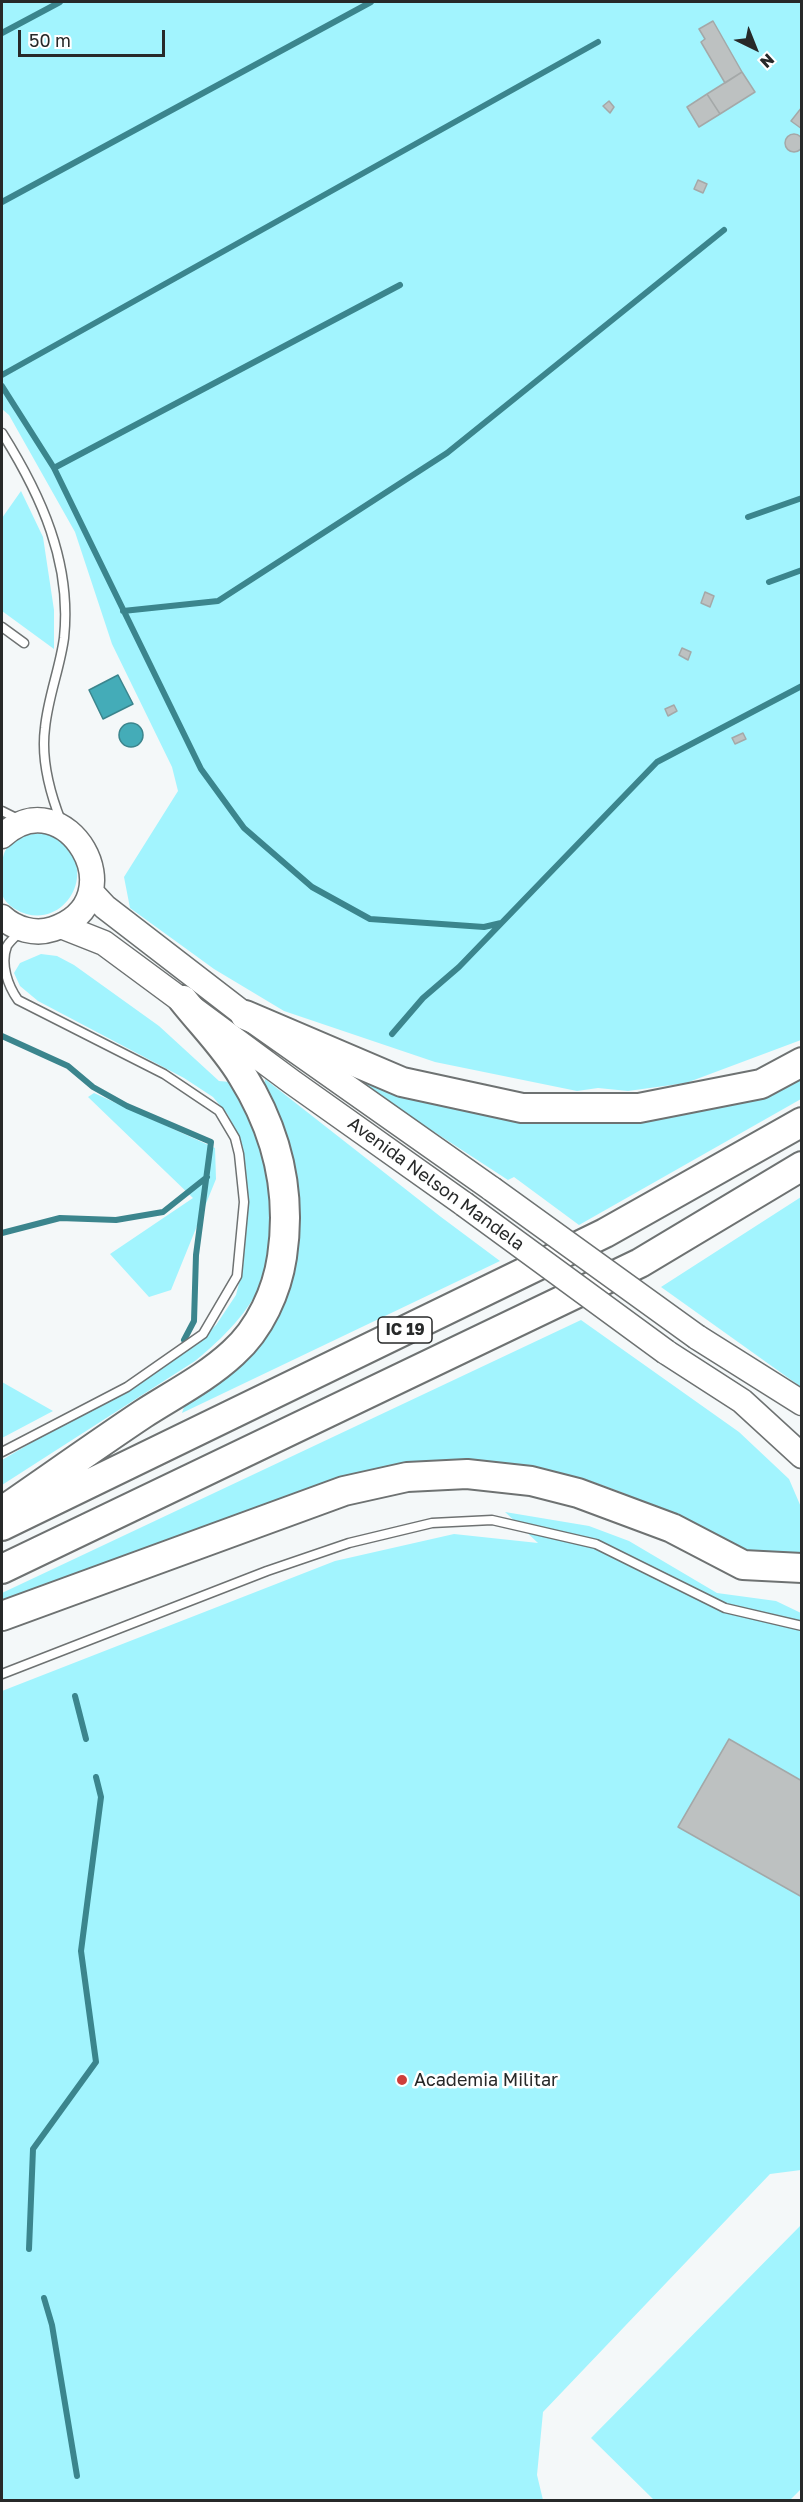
<!DOCTYPE html>
<html>
<head>
<meta charset="utf-8">
<style>
  body { margin:0 }
  #map { position:relative; width:803px; height:2502px; overflow:hidden; background:#f4f8f9; font-family:"Golos Text",sans-serif }
  canvas { display:block }
  .frame { position:absolute; inset:0; border:3px solid #272929; pointer-events:none }
  .north { position:absolute; left:725px; top:18px; width:60px; height:60px; -webkit-text-stroke:4px #fff; paint-order:stroke; rotate:137deg; font-size:16px; font-weight:700; line-height:24px; text-align:center; color:#272929 }
  .north::after { content:''; display:block; margin:auto; width:21px; height:27px; background:#272929; clip-path:polygon(50% 0,100% 100%,50% 72%,0 100%) }
  .scale { position:absolute; left:18px; top:30px; width:147px; height:27px; box-sizing:border-box; border:3px solid #272929; border-top:0; padding-left:8px; font-size:18px; line-height:21px; white-space:nowrap; color:#272929; -webkit-text-stroke:4px #fff; paint-order:stroke }
</style>
</head>
<body>
<div id="map">
<canvas width="803" height="2502"></canvas>
<div class="frame"></div>
<div class="north">N</div>
<div class="scale">50 m</div>
</div>
<script>
const context = document.querySelector('canvas').getContext('2d');
context.lineJoin = 'round';
function fill(path, color) { context.fillStyle = color; context.fill(path, 'evenodd'); }
function strokePath(path, color, width, dash) { context.strokeStyle = color; context.lineWidth = width; context.lineCap = dash ? 'butt' : 'round'; context.setLineDash(dash || []); context.stroke(path); }
function write(font, color, halo, rows, align = 'center') {
  context.font = font + ' "Golos Text",sans-serif'; context.lineWidth = 5; context.setLineDash([]); context.textBaseline = 'middle'; context.strokeStyle = halo; context.fillStyle = color; for (const [text, x, y, turn = 0] of rows) {
    context.save(); context.translate(x, y); context.rotate((+turn || 0) * Math.PI / 180); context.textAlign = isNaN(turn) ? turn : align; if (halo) context.strokeText(text, 0, 0); context.fillText(text, 0, 0); context.restore();
  }
}
const green = new Path2D(`
  M2,2H801V1040L686,1083L628,1091L598,1088L577,1091L435,1062L284,1011L214,969L130,908L124,877L178,791L172,767L112,644L75,532L9,415L2,409Z
  M21,491L43,537L54,610V649L2,611V518Z
  M44,833C110,857 66,939 15,909C9,905 2,899 2,892C0,854 1,835 44,833Z
  M41,954L57,956L74,965L159,1026L219,1081L230,1082C267,1128 277,1198 268,1255C267,1262 266,1271 264,1277C250,1312 223,1338 195,1361L2,1485V1460L191,1348L216,1325L236,1295L243,1268L246,1182L243,1147L228,1115L213,1097L184,1078L38,1001L20,986L14,973L20,963Z
  M352,1069L530,1117L801,1077V1099L579,1225L514,1177L508,1180L356,1081Z
  M265,1079L441,1217L500,1261L182,1413L187,1398L260,1334L295,1192L293,1155L264,1090Z
  M94,1093L215,1148L216,1179L171,1290L149,1297L110,1254L193,1198L88,1097Z
  M801,1197V1387L661,1287Z
  M581,1320L739,1432L789,1479L801,1507V1554L748,1552L621,1492L582,1478L538,1471L467,1466L2,1603V1593Z
  M2,1382L53,1411L2,1438Z
  M505,1512L589,1526L629,1541L717,1593L776,1601L801,1613V2170L770,2174L543,2412L537,2475L543,2500H2V1691L335,1561L454,1534L538,1543Z
  M801,2225V2489L790,2500H654L591,2438Z`);
const water = new Path2D(`
  M118,675L133,704L103,719L89,690Z
  M119 735a12 12 0 1 1 24 0a12 12 0 1 1-24 0Z`);
const stream = new Path2D(`
  M2,33L60,2
  M2,202L371,2
  M2,375L598,42
  M2,386L54,468L201,769L244,828L312,887L370,919L484,927L501,923
  M54,468L400,285
  M748,517L802,498
  M769,582L802,570
  M123,611L218,601L447,453L724,230
  M392,1034L423,998L459,967L657,762L802,686
  M2,1036L68,1066L93,1087L127,1106L211,1142L196,1255L194,1321L184,1340
  M2,1233L60,1218L116,1220L163,1212L207,1177
  M75,1696L86,1739
  M29,2249L33,2149L96,2062L81,1951L101,1797L96,1777
  M44,2298L52,2325L77,2476`);
const building = new Path2D(`
  M713,21L742,72L725,83L701,42L705,39L699,29Z
  M742,72L755,92L720,114L707,94Z
  M707,94L720,114L699,127L687,107Z
  M609,101L614,107L610,113L603,106Z
  M802,107V129L791,121Z
  M785 143a9 9 0 1 1 18 0a9 9 0 1 1-18 0Z
  M698,180L707,184L703,193L694,189Z
  M705,592L714,596L710,607L701,603Z
  M682,648L691,652L688,660L679,655Z
  M674,705L677,711L668,716L665,709Z
  M743,733L746,739L735,744L732,738Z
  M729,1739L802,1781V1897L678,1827Z`);
const service = new Path2D(`
  M2,433C41,495 72,563 64,638C60,668 48,697 45,728C41,758 50,793 61,821
  M2,627L24,643
  M2,811L20,820
  M2,1452L127,1387L203,1334L237,1276L244,1202L239,1154L235,1138L219,1111L164,1074L18,1000C8,986 0,964 7,946C10,941 16,936 20,932
  M2,1674L267,1571L349,1543L432,1523L492,1520L596,1544L725,1608L802,1626`);
const secondary = new Path2D(`
  M2,836C65,777 139,900 53,929C35,935 15,929 2,917
  M91,892L105,907L245,1015L492,1189
  M61,926L104,943L292,1082L464,1204
  M697,1337L802,1403
  M666,1352L742,1401L802,1456`);
const trunk = new Path2D(`
  M245,1015L402,1082L522,1108H639L761,1084L802,1062
  M8,1507C53,1476 98,1444 143,1414C174,1394 206,1378 233,1353C260,1329 277,1291 282,1257C292,1191 277,1131 242,1075C226,1048 202,1024 183,1000
  M2,1526L605,1233L802,1122
  M2,1569L640,1263L802,1166
  M2,1616L344,1491L407,1477L467,1474L531,1481L578,1493L672,1528L743,1565L802,1568`);
const secondaryBridge = new Path2D(`
  M492,1189L697,1337
  M464,1204L666,1352`);
const markers = [
  [402,2080,6,"#cd3e3b"]
];
const shields = [
  [405,1330,54]
];
const shieldNames = [
  ["IC 19",405,1330]
];
const streetNames = [
  ["Avenida Nelson Mandela",436,1184,36]
];
const poiNames = [
  ["Academia Militar",414,2080]
];
fill(green, '#a2f4fe');
fill(water, '#44acb8');
strokePath(water, '#3b858d', 1.5);
strokePath(stream, '#3b858d', 6);
fill(building, '#bdc1c1');
strokePath(building, '#a4a8a8', 1.5);
strokePath(service, '#6e7272', 11);
strokePath(secondary, '#6e7272', 27);
strokePath(trunk, '#6e7272', 32);
strokePath(service, '#fff', 8);
strokePath(secondary, '#fff', 24);
strokePath(trunk, '#fff', 28);
strokePath(secondaryBridge, '#6e7272', 27, []);
strokePath(secondaryBridge, '#fff', 24);
for (const [x, y, r, color] of markers) { const dot = new Path2D(); dot.arc(x, y, r, 0, 2 * Math.PI); context.fillStyle = color; context.fill(dot); strokePath(dot, '#fff', 2); }
for (const [x, y, w] of shields) { const box = new Path2D(); box.roundRect(x - w / 2, y - 13, w, 26, 4.5); context.fillStyle = '#fff'; context.fill(box); strokePath(box, '#272929', 1.5); }
write('bold 16px', '#272929', null, shieldNames);
write('18px', '#272929', '#fff', streetNames);
write('18px', '#272929', '#fff', poiNames, 'left');
</script>
</body>
</html>
